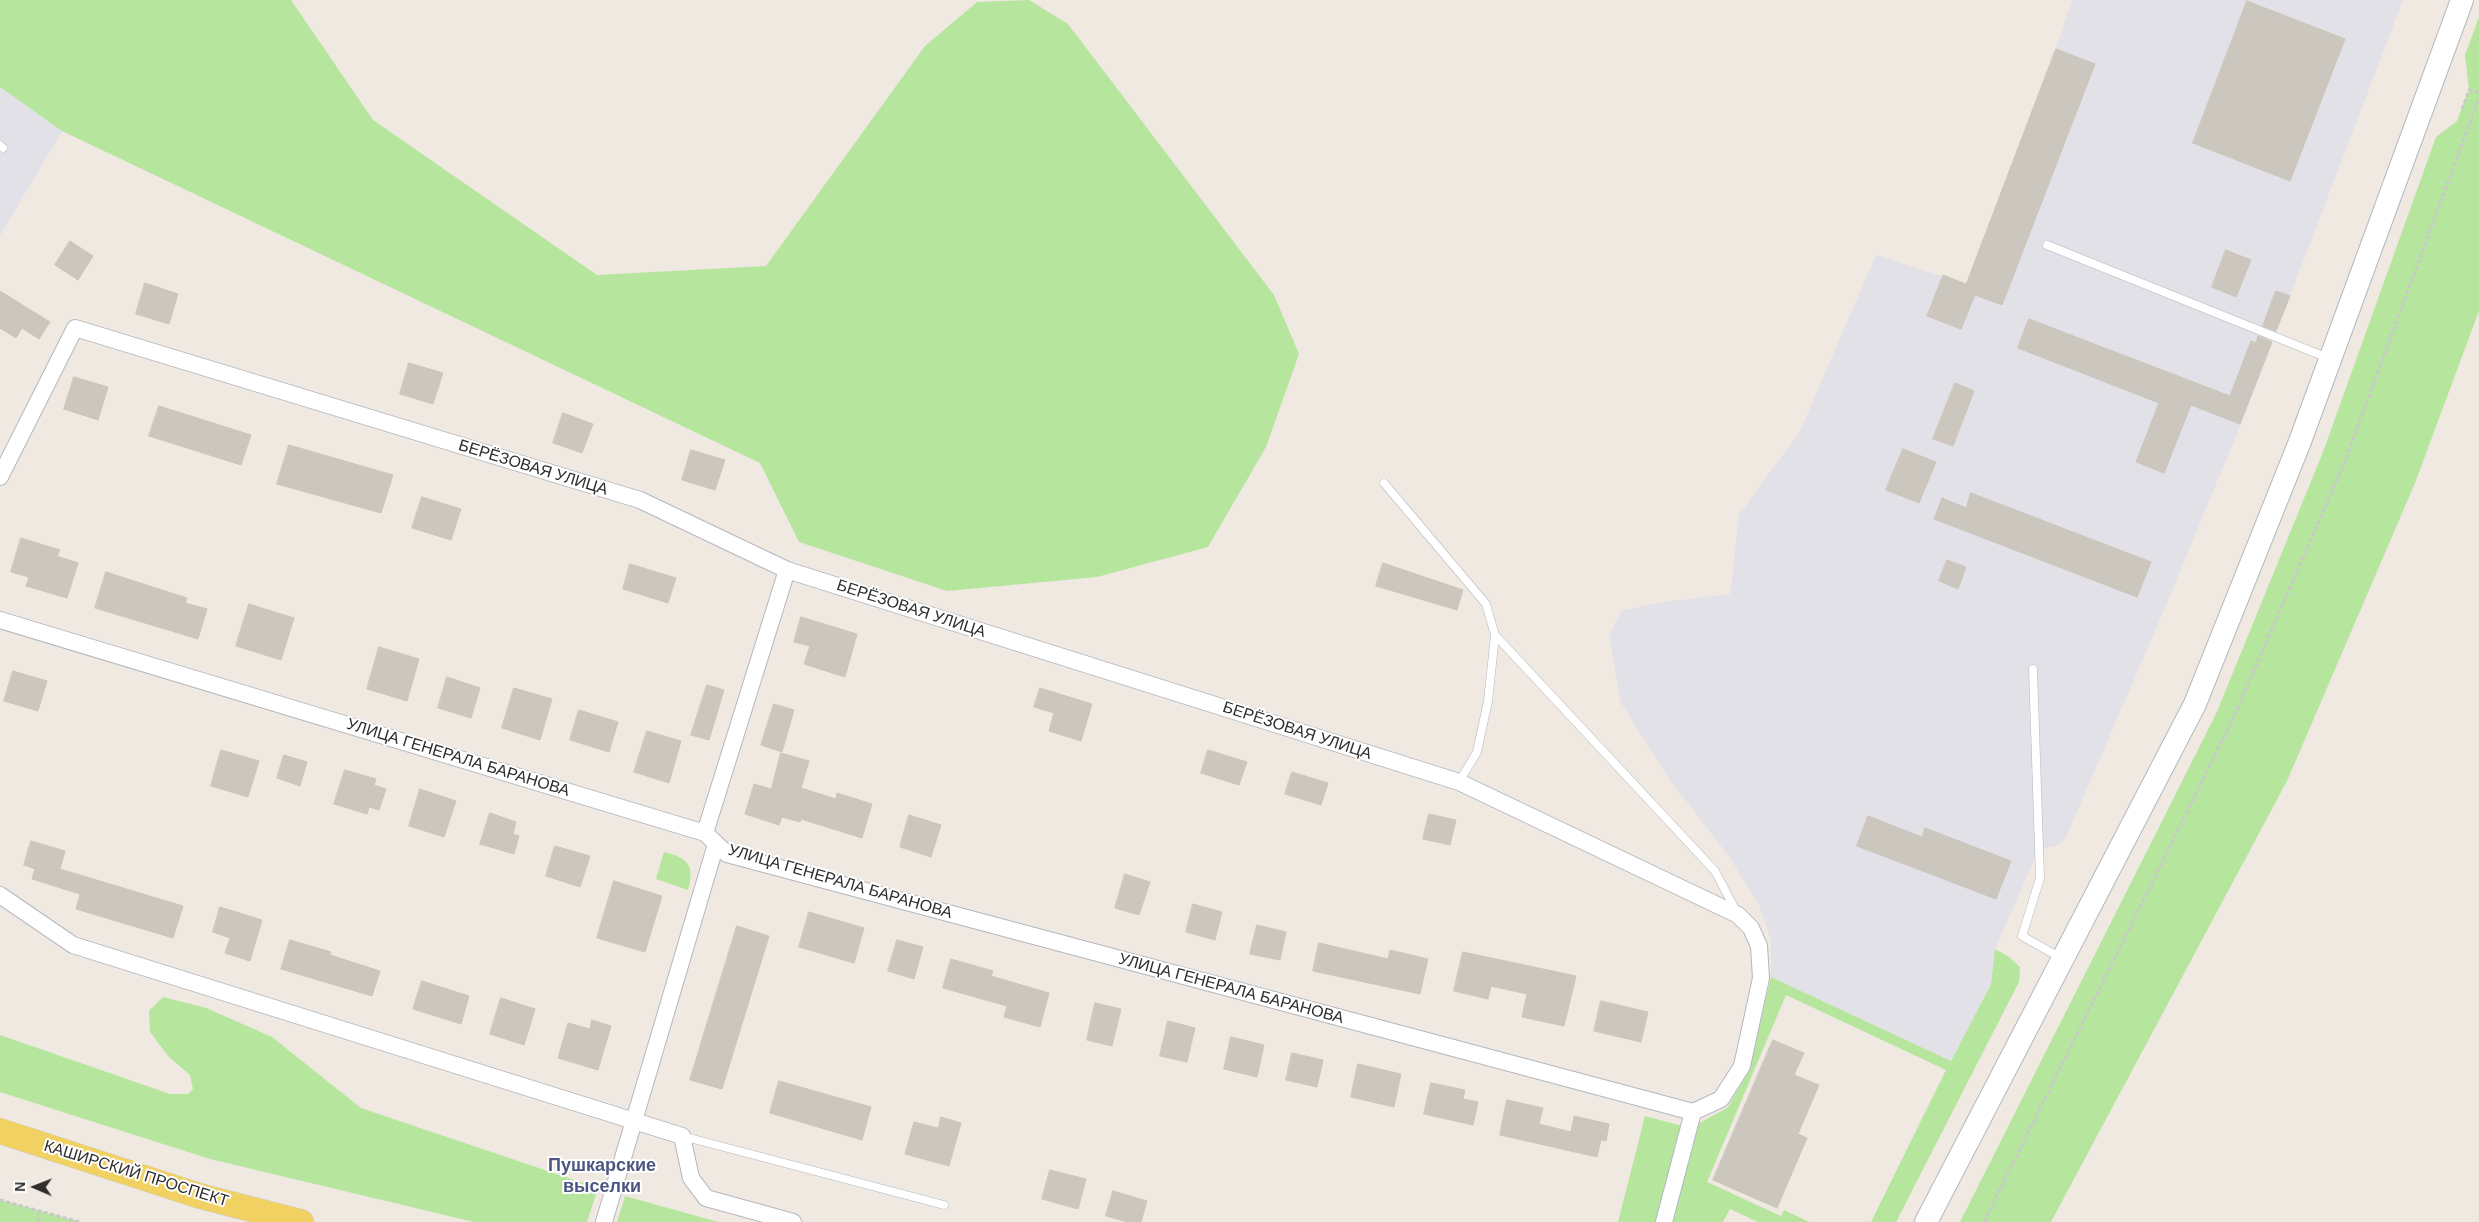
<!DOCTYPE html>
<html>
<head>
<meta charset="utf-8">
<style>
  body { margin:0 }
  #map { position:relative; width:2479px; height:1222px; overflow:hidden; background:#efe9e1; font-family:Helvetica,sans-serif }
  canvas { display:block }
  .north { position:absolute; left:10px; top:1162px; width:50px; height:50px; -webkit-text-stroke:4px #fff; paint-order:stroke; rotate:271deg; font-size:14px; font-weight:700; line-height:20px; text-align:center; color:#2e2e2e }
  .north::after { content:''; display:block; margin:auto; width:18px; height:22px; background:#2e2e2e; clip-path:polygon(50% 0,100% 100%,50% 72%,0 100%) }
</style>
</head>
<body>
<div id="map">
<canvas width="2479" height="1222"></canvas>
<div class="north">N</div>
</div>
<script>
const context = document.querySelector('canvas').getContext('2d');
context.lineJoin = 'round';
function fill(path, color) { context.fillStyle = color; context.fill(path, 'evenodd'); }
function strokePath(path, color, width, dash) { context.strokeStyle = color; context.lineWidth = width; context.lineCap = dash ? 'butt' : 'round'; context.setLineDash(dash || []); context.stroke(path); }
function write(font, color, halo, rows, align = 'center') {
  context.font = font + ' Helvetica,sans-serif'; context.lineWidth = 4; context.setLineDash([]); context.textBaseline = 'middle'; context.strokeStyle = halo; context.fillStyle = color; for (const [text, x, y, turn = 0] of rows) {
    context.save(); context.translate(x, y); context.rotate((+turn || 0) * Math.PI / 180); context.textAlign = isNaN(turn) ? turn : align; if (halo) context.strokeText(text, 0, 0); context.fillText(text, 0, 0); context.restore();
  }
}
const industrial = new Path2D(`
  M2072,0H2403L2241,424L2164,610L2066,837L2059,845L2039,849L1995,949L1991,983L1951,1061L1771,977V940L1759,905L1728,855L1669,779L1621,703L1609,636L1621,611L1663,602L1730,594L1739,515L1800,431L1876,255L1966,284L2056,49Z
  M0,87L62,131L0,236Z`);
const green = new Path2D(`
  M0,0H291L373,120L597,275L766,266L925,46L977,2L1029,0L1068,24L1274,295L1299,354L1266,447L1208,547L1097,577L947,591L799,542L760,463L62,131L0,87Z
  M2479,17V311L2415,483L2287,781L2051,1222H1960L2216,714L2323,452L2436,137L2457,121L2469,90L2465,55Z
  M664,852C688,858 695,865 688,890L656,879Z
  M1995,949L2009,957L2020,967L2019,982L1896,1222H1871L1946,1070L1786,995L1707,1182L1781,1216L1784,1210L1809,1222H1758L1730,1209L1723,1222H1618L1645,1116L1690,1128L1727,1108L1749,1071L1771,977L1951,1061L1991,984Z
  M163,997L206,1008L272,1037L361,1108L598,1188L587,1222H474L210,1159L0,1092V1035L170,1094H188L193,1089L190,1075L169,1057L150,1032L149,1011Z
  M625,1196L718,1222H617Z
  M0,1200L80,1222H0Z`);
const building = new Path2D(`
  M2247,1L2345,39L2290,181L2193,143Z
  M2056,49L2095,64L2002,305L1975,295L1961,329L1927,316L1943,275L1966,284Z
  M70,241L93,256L78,280L55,265Z
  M2226,250L2251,260L2236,297L2212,287Z
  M145,283L178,294L169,324L136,314Z
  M0,291L50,322L39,339L22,328L16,338L0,328Z
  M2276,291L2290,296L2276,331L2263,326Z
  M2029,319L2230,396L2251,341L2256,343L2258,336L2272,342L2240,424L2191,405L2164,473L2136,462L2159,403L2018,348Z
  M409,363L443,373L433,404L400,394Z
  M74,377L108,387L98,420L64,409Z
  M1955,383L1974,391L1953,446L1933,439Z
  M159,406L251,435L241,465L149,436Z
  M563,413L593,424L582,453L553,443Z
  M289,445L393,475L381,513L277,484Z
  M1903,449L1936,462L1919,503L1886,490Z
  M691,450L725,460L715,490L682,480Z
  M1971,493L2151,562L2137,597L1934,519L1942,498L1966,508Z
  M422,497L461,509L451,540L412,528Z
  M21,538L60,550L57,556L78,563L67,598L26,586L29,577L11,572Z
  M1947,560L1966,567L1958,589L1939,581Z
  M1383,563L1463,590L1457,610L1376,586Z
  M630,564L676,578L668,603L623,589Z
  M106,572L187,598L185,603L207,609L198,639L95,608Z
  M249,604L294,618L281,660L236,646Z
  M801,617L857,634L845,677L804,664L810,646L794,642Z
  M379,647L419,659L407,701L367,689Z
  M13,671L47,681L38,711L4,701Z
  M447,677L480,688L471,718L438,708Z
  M707,685L724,690L709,740L691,735Z
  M514,688L552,699L540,740L502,728Z
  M1040,688L1092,704L1081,741L1049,731L1054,713L1034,707Z
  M774,704L794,710L782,752L761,745Z
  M579,710L618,722L609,752L570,740Z
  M647,731L681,741L669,783L634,772Z
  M221,750L259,761L248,797L211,786Z
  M1208,750L1247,762L1239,785L1201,773Z
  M781,753L809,761L801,788L836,799L837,793L872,804L862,838L801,819L800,822L782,817L779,825L745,814L754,784L771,789Z
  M284,755L307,762L300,786L277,778Z
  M345,770L376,779L374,785L386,789L379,810L369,807L367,814L334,804Z
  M1292,772L1328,783L1321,805L1285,794Z
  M420,789L456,801L444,837L409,826Z
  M490,813L516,822L513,834L519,836L514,854L480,844Z
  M1429,814L1456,820L1450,845L1423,839Z
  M909,815L941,825L931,857L900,847Z
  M1868,816L1922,837L1925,828L2011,861L1996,899L1857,846Z
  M31,841L65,851L60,869L183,906L173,938L76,909L80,894L32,879L35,869L24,865Z
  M555,846L590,856L580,887L546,876Z
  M1125,874L1150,882L1139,915L1115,908Z
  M614,881L662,896L645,952L597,938Z
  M1193,904L1222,912L1215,940L1186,932Z
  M220,907L262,920L250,961L225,953L230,938L213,932Z
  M809,912L864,928L854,963L799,947Z
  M1257,925L1286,932L1280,960L1250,954Z
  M737,926L769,936L722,1089L690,1080Z
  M290,940L331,952L330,955L380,971L372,996L281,969Z
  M897,940L923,947L914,979L888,971Z
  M1319,943L1388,959L1390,950L1428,959L1420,994L1313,971Z
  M1463,952L1576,976L1564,1026L1522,1017L1527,994L1491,986L1488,999L1454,991Z
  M951,959L993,971L991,976L1049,993L1040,1027L1004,1017L1007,1006L943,988Z
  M422,981L469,996L461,1024L413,1009Z
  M501,998L535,1009L524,1045L490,1034Z
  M1601,1001L1648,1012L1641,1042L1594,1031Z
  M1095,1003L1121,1009L1112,1046L1087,1040Z
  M592,1020L611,1026L598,1070L558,1058L568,1023L590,1029Z
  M1168,1021L1195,1028L1187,1062L1160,1056Z
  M1231,1037L1264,1045L1257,1077L1224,1069Z
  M1773,1040L1804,1053L1794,1075L1819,1085L1798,1134L1807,1138L1777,1208L1713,1180Z
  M1292,1053L1323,1060L1317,1087L1286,1080Z
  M1358,1064L1401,1074L1394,1107L1351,1097Z
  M779,1081L871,1107L862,1140L770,1113Z
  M1431,1083L1465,1090L1463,1099L1478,1102L1473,1125L1424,1114Z
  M1507,1100L1543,1108L1539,1124L1571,1132L1574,1116L1609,1124L1606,1141L1601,1140L1597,1157L1500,1135Z
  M941,1117L961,1123L949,1166L905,1154L914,1122L938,1128Z
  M1050,1170L1086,1179L1078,1209L1042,1199Z
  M1113,1191L1147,1201L1141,1222H1128L1106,1216Z`);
const path = new Path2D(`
  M2462,109L2469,90L2479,93
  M0,1200L80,1222
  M38,1211L39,1222
  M1984,1222L2232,721L2345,461L2479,98`);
const lane = new Path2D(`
  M0,145L3,148
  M2047,245L2328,358
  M1384,483L1486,604L1495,635L1488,701L1477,752L1459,782
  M1495,635L1715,871L1736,911
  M2033,669L2040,878L2022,936L2061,958
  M682,1136L944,1205`);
const street = new Path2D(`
  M0,477L75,328L640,500L787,570L1459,782L1738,915L1751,928L1759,946L1761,978L1742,1066L1721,1099L1693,1112L1664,1222
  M0,620L705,833L727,854L1693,1112
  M705,833L787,570
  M0,895L73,945L682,1136L691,1178L706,1198L793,1222
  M604,1222L716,844`);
const secondary = new Path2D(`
  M1926,1222L2195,704L2299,444L2462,0`);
const primary = new Path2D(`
  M0,1131L200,1196L301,1222`);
const streetNames = [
  ["БЕРЁЗОВАЯ УЛИЦА",533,468,17],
  ["БЕРЁЗОВАЯ УЛИЦА",911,609,18],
  ["БЕРЁЗОВАЯ УЛИЦА",1297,731,18],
  ["УЛИЦА ГЕНЕРАЛА БАРАНОВА",458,758,17],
  ["УЛИЦА ГЕНЕРАЛА БАРАНОВА",840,882,16],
  ["УЛИЦА ГЕНЕРАЛА БАРАНОВА",1231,989,15],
  ["КАШИРСКИЙ ПРОСПЕКТ",136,1174,17]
];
const neighbourhoodNames = [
  ["Пушкарские",602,1166],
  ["выселки",602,1187]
];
fill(industrial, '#e3e1e8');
fill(green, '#b6e59e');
fill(building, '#cbc7bf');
strokePath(building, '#cbc5ba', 1);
strokePath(lane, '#b4b7c1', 9);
strokePath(street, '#b4b7c1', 18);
strokePath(secondary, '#b4b7c1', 24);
strokePath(primary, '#c9c9c9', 26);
strokePath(path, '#c9c9c9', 3, [4, 2.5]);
strokePath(lane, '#fff', 8);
strokePath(street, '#fff', 16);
strokePath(secondary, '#fff', 22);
strokePath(primary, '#f2d163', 25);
write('16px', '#2e2e2e', '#fff', streetNames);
write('bold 18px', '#4d5680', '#fff', neighbourhoodNames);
</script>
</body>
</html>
